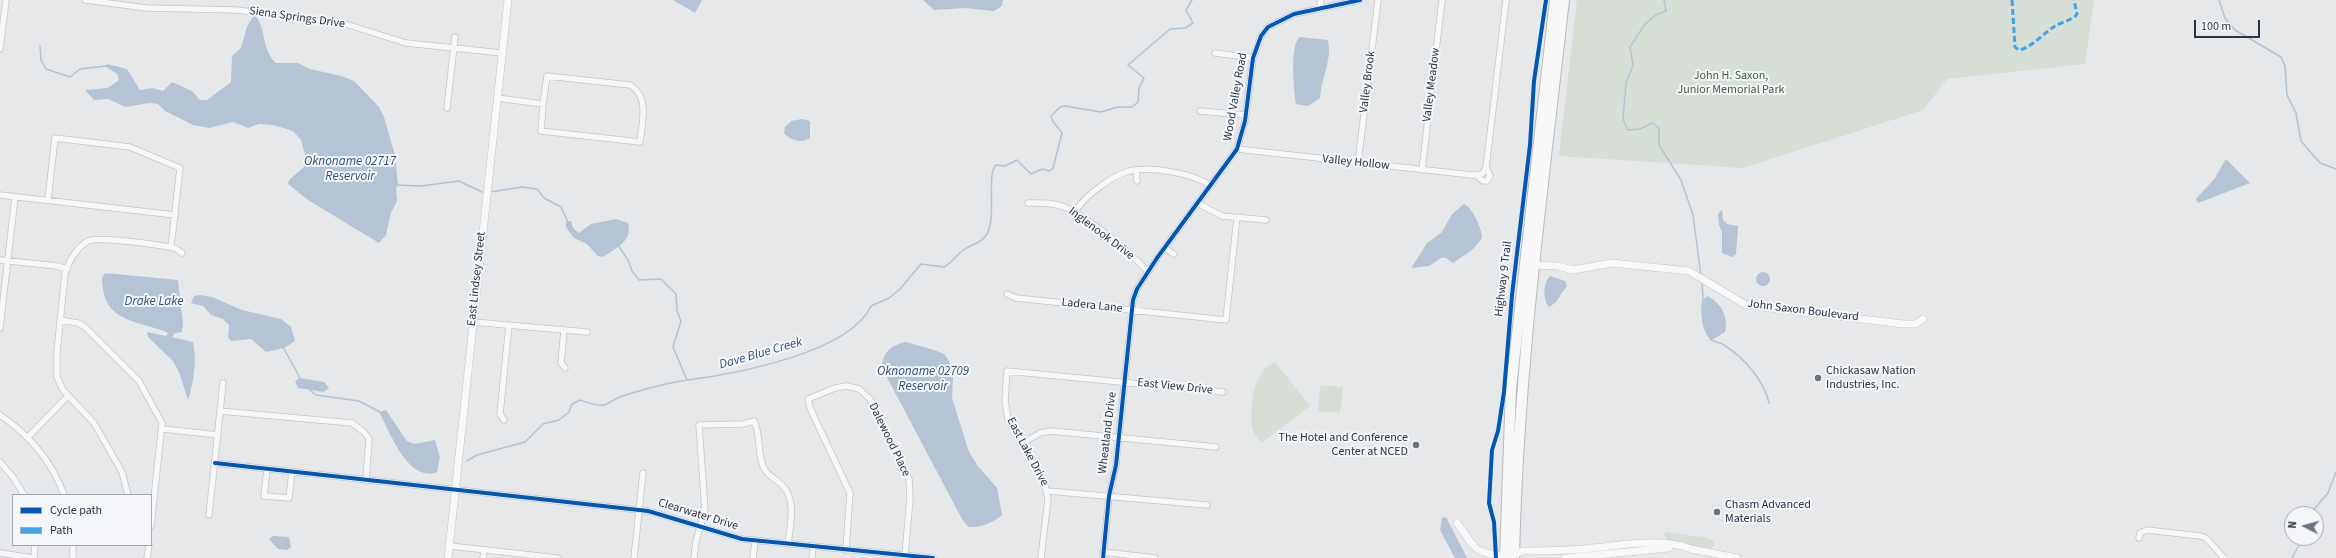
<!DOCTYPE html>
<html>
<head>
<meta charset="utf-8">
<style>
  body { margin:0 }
  #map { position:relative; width:2336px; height:558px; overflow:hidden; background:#e6e8ea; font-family:"Source Sans 3",sans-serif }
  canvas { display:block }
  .legend { position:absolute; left:12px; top:494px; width:140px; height:52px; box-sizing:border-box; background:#f4f6f9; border:1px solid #a4a8b1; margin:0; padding:5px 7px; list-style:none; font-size:12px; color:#2b3445 }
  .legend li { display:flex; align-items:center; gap:8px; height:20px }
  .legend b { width:20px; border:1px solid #a4a8b1 }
  .north { position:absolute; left:2284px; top:506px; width:40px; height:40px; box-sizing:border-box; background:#f4f6f9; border:1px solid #a4a8b1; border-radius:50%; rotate:276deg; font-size:11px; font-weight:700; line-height:16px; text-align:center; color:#2b3445 }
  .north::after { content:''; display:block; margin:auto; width:14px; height:18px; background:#6c737f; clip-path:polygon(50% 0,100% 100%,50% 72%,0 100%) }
  .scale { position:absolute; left:2194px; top:20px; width:66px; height:18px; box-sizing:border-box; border:2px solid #2b3445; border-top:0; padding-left:5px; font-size:12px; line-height:14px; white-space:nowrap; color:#2b3445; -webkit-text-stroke:3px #f4f6f9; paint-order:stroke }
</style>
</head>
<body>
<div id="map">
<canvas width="2336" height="558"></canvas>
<ul class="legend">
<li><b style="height:5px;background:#0057b8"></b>Cycle path</li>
<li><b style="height:5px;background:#3ea3ec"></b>Path</li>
</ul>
<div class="north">N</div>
<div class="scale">100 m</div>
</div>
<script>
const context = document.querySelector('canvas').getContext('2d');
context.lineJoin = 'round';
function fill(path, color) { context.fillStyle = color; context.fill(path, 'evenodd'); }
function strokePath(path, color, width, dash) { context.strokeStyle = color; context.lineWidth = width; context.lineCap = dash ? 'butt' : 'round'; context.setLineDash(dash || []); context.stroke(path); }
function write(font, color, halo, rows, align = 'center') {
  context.font = font + ' "Source Sans 3",sans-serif'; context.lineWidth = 4; context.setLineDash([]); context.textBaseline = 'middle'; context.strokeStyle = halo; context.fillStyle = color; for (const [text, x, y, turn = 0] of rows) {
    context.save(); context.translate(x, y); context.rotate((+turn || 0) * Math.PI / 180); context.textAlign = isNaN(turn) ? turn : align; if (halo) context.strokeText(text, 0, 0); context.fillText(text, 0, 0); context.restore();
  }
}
const green = new Path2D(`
  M1577,0H2094L2085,64L1947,79L1923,110L1743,168L1559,156Z
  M1275,362L1310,406L1261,443C1259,440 1256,436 1254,433C1248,416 1252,381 1265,369C1267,366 1272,364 1275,362Z
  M1320,385L1343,387L1340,413L1318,411Z
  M1666,532L1708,538L1714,541V546L1709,549L1669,541L1664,535Z`);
const water = new Path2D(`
  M673,0H702L695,13Z
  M923,0H1003L1002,6L994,11L965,8L934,10Z
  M254,15L256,16C266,30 262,51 276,63H298L310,69L341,76L354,81L379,107L384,117L395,155L398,185L396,188L397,201L391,213L386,235L379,243L308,200L288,184L289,180L304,167L306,158L301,140L294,132L287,129L273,125L259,124L248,128L233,122L209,128L193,125L165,111L158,104L149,103L125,107L108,99L94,100L85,90L108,88L119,80L117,74L105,66L107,64L127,69L140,90L153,88L163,91L172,82L192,91L200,100H207L231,82L232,56L241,48L247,27Z
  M1300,37L1328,40C1332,60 1322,77 1320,98L1308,106L1296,104C1294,91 1289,44 1300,37Z
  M802,119L810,121V138C802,144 790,140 784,133L785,127L791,121Z
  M2226,159L2250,183L2198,203L2196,199L2215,178Z
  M1464,204C1473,208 1482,229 1482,238L1472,250L1453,263L1446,258H1441L1429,266L1412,268V267L1427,243L1442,232L1452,214Z
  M1722,210L1723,220L1727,224L1738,226L1736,254L1732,257L1722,253V232L1719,225L1718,214Z
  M616,219L628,223C633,241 616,248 603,257L598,256L587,244L574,238L566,227V222L571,221L573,228L579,233L591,224Z
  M1756 279a7 7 0 1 1 14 0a7 7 0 1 1-14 0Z
  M105,273L178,280L183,325L182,332L175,333L172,337L193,342C197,361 194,381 188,400L179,372L173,361L148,337L147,332L166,336L168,333C163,330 156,329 151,327C120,318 103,313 102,278Z
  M1550,276L1565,281L1567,286L1555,303L1549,307C1542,299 1543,283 1550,276Z
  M200,295L212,297L242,310L281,319L291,327L295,341L284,348L266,352L251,339L231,341L228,337L229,325L223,319L211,315L203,306L191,303L194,296Z
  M1707,296C1721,302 1729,318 1725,332L1712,340C1702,335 1700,311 1702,301Z
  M906,342L934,350L944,354L949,361L953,377L952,398L969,452L977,465L997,488L1002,515C994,523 978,528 968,527L962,519L882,368C882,353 891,345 906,342Z
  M300,378L324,382L329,388L324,392L298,388L295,381Z
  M386,410L407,441L414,444L435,440L440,457L437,472C407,483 390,431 379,412Z
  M1446,517L1467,558H1455L1440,530L1442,518Z
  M273,536L289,537L291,547L287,550L278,549L269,539Z`);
const stream = new Path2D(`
  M1664,0L1666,11L1656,15L1645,24L1630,47L1633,65L1626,83L1623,119L1628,130L1640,129L1652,123L1659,128V145L1681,180L1693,215L1701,276
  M2219,0L2225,18L2235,30L2281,57L2285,66L2287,95L2296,113L2301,141L2320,163L2336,169
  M40,46L41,60L46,69L70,77L80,69L106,66
  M396,185L421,186L459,181L482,192
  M490,192L522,187L537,189L544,198L561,207L568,222
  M618,245L628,260L632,271L639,280L661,279L676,294L677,311L681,321L673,347L687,380
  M1702,282L1703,300
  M1710,339C1714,343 1720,342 1724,345C1744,358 1764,380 1769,403
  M283,347L300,378
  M310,390L316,395L359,401L380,412
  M467,461L477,455L525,442L543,424L559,420L569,412L572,404L580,400C588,403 595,406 604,405C610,403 615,399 620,397C637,391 670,382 688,380C734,374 850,353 871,306L889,298L900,289L921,264L944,267C951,263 956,256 962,251C971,244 981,244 987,234C997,215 986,175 996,165L1005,166L1017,160L1031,174L1042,169L1050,171L1053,168L1062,133L1052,120L1051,116L1060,107L1065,106L1101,112L1118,107H1132L1138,102L1139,88L1144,78L1128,65L1170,29L1185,28L1193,23L1186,10L1192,0
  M2310,514L2328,493L2336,472
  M2292,558L2303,538`);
const street = new Path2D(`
  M85,0L147,8L236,10L339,22L406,43L502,53
  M1320,0L1321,7
  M0,49L6,0
  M1215,53L1253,58
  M497,98L543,104L541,131L640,142C642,122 650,97 630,85L547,76L543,104
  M447,108L455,37
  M1200,111L1245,115
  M1237,149L1472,175L1482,174L1486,168L1506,0
  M1358,163L1378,0
  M1136,170L1137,181
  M1422,170L1442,0
  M1476,175L1483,181H1487L1490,176L1486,167
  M0,195L175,215
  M48,200L55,138L130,147L180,168L171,247
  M1028,203C1039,203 1053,202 1064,207C1089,216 1128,252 1148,271
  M1197,203L1222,216L1266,220
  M1075,212C1084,196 1112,176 1129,171C1151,166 1191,173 1210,185
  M1164,248L1174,254
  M0,260L57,266L67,269
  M1007,294L1016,298L1226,320L1237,217
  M60,320L78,323L85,327L139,381L162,423L151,526
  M473,322L587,332
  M0,328L15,197
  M564,330L561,363L565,368
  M220,411L352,423L364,432L369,439L366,481
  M0,415C29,435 52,461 64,495
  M504,420L500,414L509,325
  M163,429L218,435
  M28,437L68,396
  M1022,444L1040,433L1051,431L1216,447
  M0,462L13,477L24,495
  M215,463L648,511L742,539L933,558
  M267,469L264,496L289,498L292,472
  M1048,491L1207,505
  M128,495L122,472L94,423L63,390L57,377V352L65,274C68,262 77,247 88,241C98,236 160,245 174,248C177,249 179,251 182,253
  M209,515L223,383
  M2139,538L2140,533L2147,530L2200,536L2206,538L2224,558
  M450,546L558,558
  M846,550L850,493L810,408L808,399L835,388L847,386L859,389L870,399L909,479L910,498L905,555
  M1103,552L1155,558
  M0,553L33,558
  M34,558L35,545
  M73,558V545
  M147,558L149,545
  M483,558L484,550
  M634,558L643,473
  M694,558L696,541L705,511L699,425L743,424L754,421C761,435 757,451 763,466C766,475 775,478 782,485C797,500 790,525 788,544
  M753,558L755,541
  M812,558L813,546
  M1041,558L1048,499L1044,481L1008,419L1005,401L1007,371L1223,392
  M1103,558L1109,496L1116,465L1133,300L1137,289L1157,258L1237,149L1245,121L1253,58L1261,36L1268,27L1294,14L1360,0`);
const secondary = new Path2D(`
  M1531,265L1558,266L1573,270L1612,263L1689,271L1746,305L1903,324H1916L1923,319
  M1457,523C1472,542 1472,554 1501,555C1509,555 1515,556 1522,551C1545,551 1569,551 1592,548C1626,545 1662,537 1695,550
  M1691,549L1737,558
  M448,558L508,0
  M1565,558L1669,548`);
const highway = new Path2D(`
  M1505,558L1511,388L1555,0
  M1514,558C1518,371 1543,186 1564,0`);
const quiet = new Path2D(`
  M2012,0L2015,47L2019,50C2031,48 2044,33 2055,26C2062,22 2073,20 2077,14L2074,0`);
const cycleway = new Path2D(`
  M215,463L648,511L742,539L933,558
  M1103,558L1109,496L1116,465L1133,300L1137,289L1157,258L1237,149L1245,121L1253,58L1261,36L1268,27L1294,14L1360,0
  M1496,558L1494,522L1489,503L1492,450L1498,431L1504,392L1512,295L1530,145L1534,81L1546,0`);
const markers = [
  [1818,378,4,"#6c737f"],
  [1416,445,4,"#6c737f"],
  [1717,512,4,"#6c737f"]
];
const streetNames = [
  ["Siena Springs Drive",297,18,8],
  ["Valley Brook",1368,82,-83],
  ["Valley Meadow",1432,85,-83],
  ["Wood Valley Road",1236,97,-80],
  ["Valley Hollow",1356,163,6],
  ["Inglenook Drive",1101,234,37],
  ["East Lindsey Street",477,279,-84],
  ["Highway 9 Trail",1504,279,-83],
  ["Ladera Lane",1092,306,6],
  ["John Saxon Boulevard",1803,311,7],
  ["East View Drive",1175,387,6],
  ["Wheatland Drive",1108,433,-83],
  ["Dalewood Place",889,440,64],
  ["East Lake Drive",1027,452,62],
  ["Clearwater Drive",698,515,17]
];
const parkNames = [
  ["John H. Saxon,",1731,76],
  ["Junior Memorial Park",1731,90]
];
const poiNames = [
  ["Chickasaw Nation",1826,371],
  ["Industries, Inc.",1826,385],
  ["The Hotel and Conference",1408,438,"right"],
  ["Center at NCED",1408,452,"right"],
  ["Chasm Advanced",1725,505],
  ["Materials",1725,519]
];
const waterNames = [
  ["Oknoname 02717",350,162],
  ["Reservoir",350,177],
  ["Drake Lake",154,302],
  ["Dave Blue Creek",761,354,-16],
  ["Oknoname 02709",923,372],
  ["Reservoir",923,387]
];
fill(green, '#d6ded6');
fill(water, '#b4c4d5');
strokePath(stream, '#b4c4d5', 1.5);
strokePath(street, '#c4c6c8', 7);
strokePath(secondary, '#c4c6c8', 8);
strokePath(highway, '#b8bbbf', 12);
strokePath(street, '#f5f6f7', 5.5);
strokePath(secondary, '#f8f8f8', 7);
strokePath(highway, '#f8f8f8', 10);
strokePath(quiet, '#3ea3ec', 3, [6, 3]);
strokePath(cycleway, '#0057b8', 4);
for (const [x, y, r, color] of markers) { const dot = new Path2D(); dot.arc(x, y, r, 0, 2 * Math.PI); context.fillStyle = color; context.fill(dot); strokePath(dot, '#f4f6f9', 1.5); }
write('12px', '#2b3445', '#f4f6f9', streetNames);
write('12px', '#3f6138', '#f4f6f9', parkNames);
write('12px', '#2b3445', '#f4f6f9', poiNames, 'left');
write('italic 13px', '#34527a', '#f4f6f9', waterNames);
</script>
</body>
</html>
